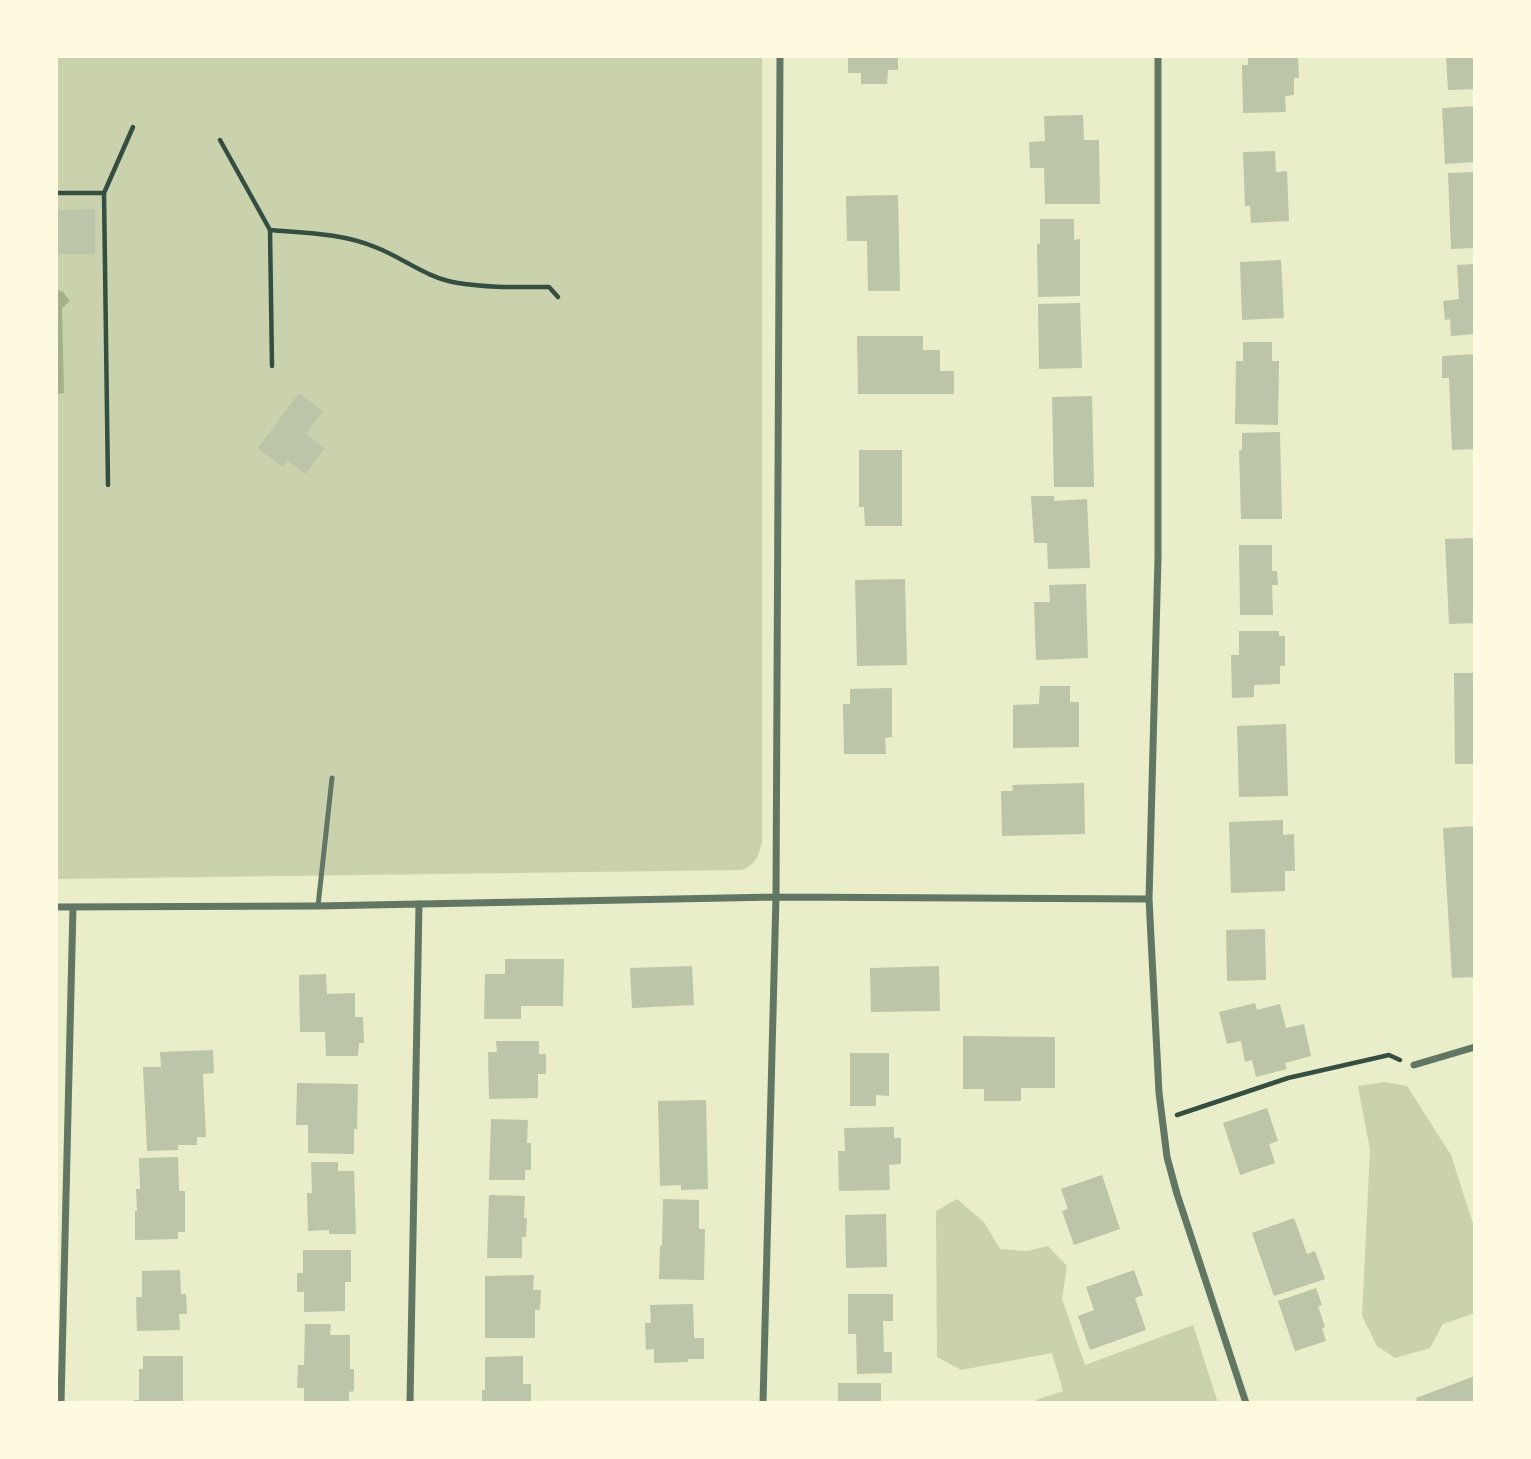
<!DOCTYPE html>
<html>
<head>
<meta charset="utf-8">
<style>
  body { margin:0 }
  #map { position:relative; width:1531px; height:1459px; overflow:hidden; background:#e9edc9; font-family:Quicksand,sans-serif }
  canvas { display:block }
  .frame { position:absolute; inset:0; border:58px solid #fefae0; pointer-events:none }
</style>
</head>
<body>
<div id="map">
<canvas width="1531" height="1459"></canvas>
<div class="frame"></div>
</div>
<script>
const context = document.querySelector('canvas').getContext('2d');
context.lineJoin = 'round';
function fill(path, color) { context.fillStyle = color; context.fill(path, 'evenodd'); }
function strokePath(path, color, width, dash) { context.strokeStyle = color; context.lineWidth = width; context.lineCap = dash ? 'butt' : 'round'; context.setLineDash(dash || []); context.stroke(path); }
const green = new Path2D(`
  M56,56H762V842C758,857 757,863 742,870L56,879Z
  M1384,1082L1407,1086L1451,1155L1475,1230V1313L1443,1324L1430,1348L1395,1358L1377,1346L1362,1316L1370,1150L1358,1086Z
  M957,1199L984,1222L1000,1249L1027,1251L1048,1246L1067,1266L1062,1299L1085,1365L1193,1325L1218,1403H1036V1400L1063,1391L1052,1353L961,1370L937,1357L936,1211Z`);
const water = new Path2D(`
  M56,289L63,292L70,301L62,308L64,393L56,394Z`);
const building = new Path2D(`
  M848,56H898V70H888L887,84H861V73H848Z
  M1248,56H1298L1299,78H1294V95L1285,96L1286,112L1243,113L1242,65H1248Z
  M1446,56H1475V89L1448,90Z
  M1475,106V162L1445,164L1442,108Z
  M1083,115L1084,140H1099L1100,204H1045L1044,168H1030L1029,142L1045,141L1044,116Z
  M1275,151L1276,172L1287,171L1289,221L1251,223L1250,206H1245L1243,152Z
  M1475,172V248L1451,249L1448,173Z
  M898,195L900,291H868L867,241H847L846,196Z
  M95,209V254H56V210Z
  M1040,219H1074V240L1080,239V296L1038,297L1037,244H1040Z
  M1281,260L1284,318L1242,320L1240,262Z
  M1475,264V334L1451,336L1450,319L1445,320L1443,301L1459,299L1457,265Z
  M1080,303L1082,368L1039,369L1038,304Z
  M857,336H923V350H940V371H954V394H858Z
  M1243,342H1272V361H1279L1278,425L1235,424L1236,361H1243Z
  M1475,354V449L1452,450L1449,378H1442V356Z
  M299,393L323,411L306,434L325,448L305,474L288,461L283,467L258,448Z
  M1092,396L1094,487H1054L1052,397Z
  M1280,432L1282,519H1241L1239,450H1242V433Z
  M859,450H902V526H865L864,507H859Z
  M1031,496H1054V501L1087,499L1090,568L1048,569L1047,543H1034Z
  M1475,538V623L1449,624L1445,539Z
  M1239,545H1272V571H1277L1278,585H1272L1273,615H1240Z
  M905,579L907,665L857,666L855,580Z
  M1086,584L1088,658L1036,660L1034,602H1050L1049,585Z
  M1239,631H1279V636H1285V666H1280V684L1254,685V697L1232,698L1231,655H1239Z
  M1454,673H1475V764H1455Z
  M1040,686H1070V702H1079V747L1013,748V705L1039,704Z
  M892,688V737L885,738L886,754H844L843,704H850V689Z
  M1286,724L1288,796L1239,797L1237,726Z
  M1084,783L1085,834L1002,836L1001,791H1013L1012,785Z
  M1283,820V835L1294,834L1295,871H1285V891L1231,893L1229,822Z
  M1475,826V977L1452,978L1443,828Z
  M1265,929L1266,980L1227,981L1226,930Z
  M505,959H564L563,1006H521V1019H484L485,974H505Z
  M692,966L694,1005L632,1008L630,968Z
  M939,966L940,1011L871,1012L870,968Z
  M326,974L327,994L355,993V1017H363L364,1043H359L358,1056H326L325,1032H300L299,975Z
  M1255,1003L1257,1010L1280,1004L1286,1028L1304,1024L1311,1056L1285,1063L1287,1069L1256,1077L1252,1060L1245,1062L1241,1041L1227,1044L1219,1012Z
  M963,1036L1055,1037V1088H1021V1101H984V1089H963Z
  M496,1041H539V1054H546V1074H538V1098L489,1099L488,1052H497Z
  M213,1050L214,1073L203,1074L206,1137H197V1145H178V1150L147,1151L143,1067H161L160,1052Z
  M850,1053H889V1096L876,1095V1106H850Z
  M297,1083L358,1084L357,1129H354V1154L308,1153V1125H296Z
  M706,1100L708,1189L681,1190V1185L660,1186L658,1101Z
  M1267,1108L1278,1141L1269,1144L1275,1163L1240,1175L1223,1123Z
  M491,1119L528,1120L527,1143H531V1170H525V1180H489Z
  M894,1127V1138H901V1164L889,1165L890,1190L839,1191L838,1151H845L844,1128Z
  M178,1157L179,1191H185V1232H178V1239L135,1240V1211H137L136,1189H140L139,1158Z
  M311,1162H338V1171H354L356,1234H329V1230L308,1231L307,1193H312Z
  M1102,1175L1120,1229L1074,1245L1062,1211L1068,1209L1061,1189Z
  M489,1195L525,1196L524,1218H527L526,1237H522V1258H487Z
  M663,1199L699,1200V1229H705L704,1280L659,1279L660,1246H662Z
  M886,1214L887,1267L846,1268L845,1215Z
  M1294,1218L1307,1254L1315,1251L1325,1279L1274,1296L1252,1233Z
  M303,1250H351V1282H345V1311L304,1312V1292H297V1273H303Z
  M180,1270L181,1294H186L187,1314H179L180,1330L137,1331L136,1297H142V1271Z
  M1134,1270L1143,1295L1135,1298L1146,1330L1090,1350L1078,1316L1094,1310L1086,1287Z
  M534,1275L533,1290H541L540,1310H535V1338H485V1276Z
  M1316,1288L1322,1305L1318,1306L1325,1327L1322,1328L1326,1341L1295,1351L1278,1301Z
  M848,1294H893V1321H883L884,1352H892V1373L857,1374L856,1334H848Z
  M693,1304L694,1338H704V1359H688V1362L654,1363V1349L646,1350L645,1323H651L650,1305Z
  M305,1324H331L330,1335H350V1369H354V1391L349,1392V1403H304V1388H297L298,1365H304Z
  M143,1356H183V1403H134V1400H139V1369H143Z
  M523,1356V1384H531V1403H482V1390H485V1357Z
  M1475,1376V1403H1418L1416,1398Z
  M838,1383H881V1403H838Z`);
const path = new Path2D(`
  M220,140L270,230C305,233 342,233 375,247C404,258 426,278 458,283C488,288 519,287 549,287L558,297
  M56,193H104L133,127
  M104,193L108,485
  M270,230L272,366
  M1177,1115L1288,1078L1389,1055L1400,1060`);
const service = new Path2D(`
  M318,906L332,778`);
const minor = new Path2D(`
  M1158,56V558L1149,899L1159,1093L1167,1157L1177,1194L1246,1403
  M56,907L318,906L776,897L1149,899
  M1414,1065L1475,1047
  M61,1403L73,907
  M410,1403L419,904
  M763,1403L776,897L780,56`);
fill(green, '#cad2ad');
fill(water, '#a3b18a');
fill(building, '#bcc5a7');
strokePath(path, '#344e41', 4.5);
strokePath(service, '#617663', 5);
strokePath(minor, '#617663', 7);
</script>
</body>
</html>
